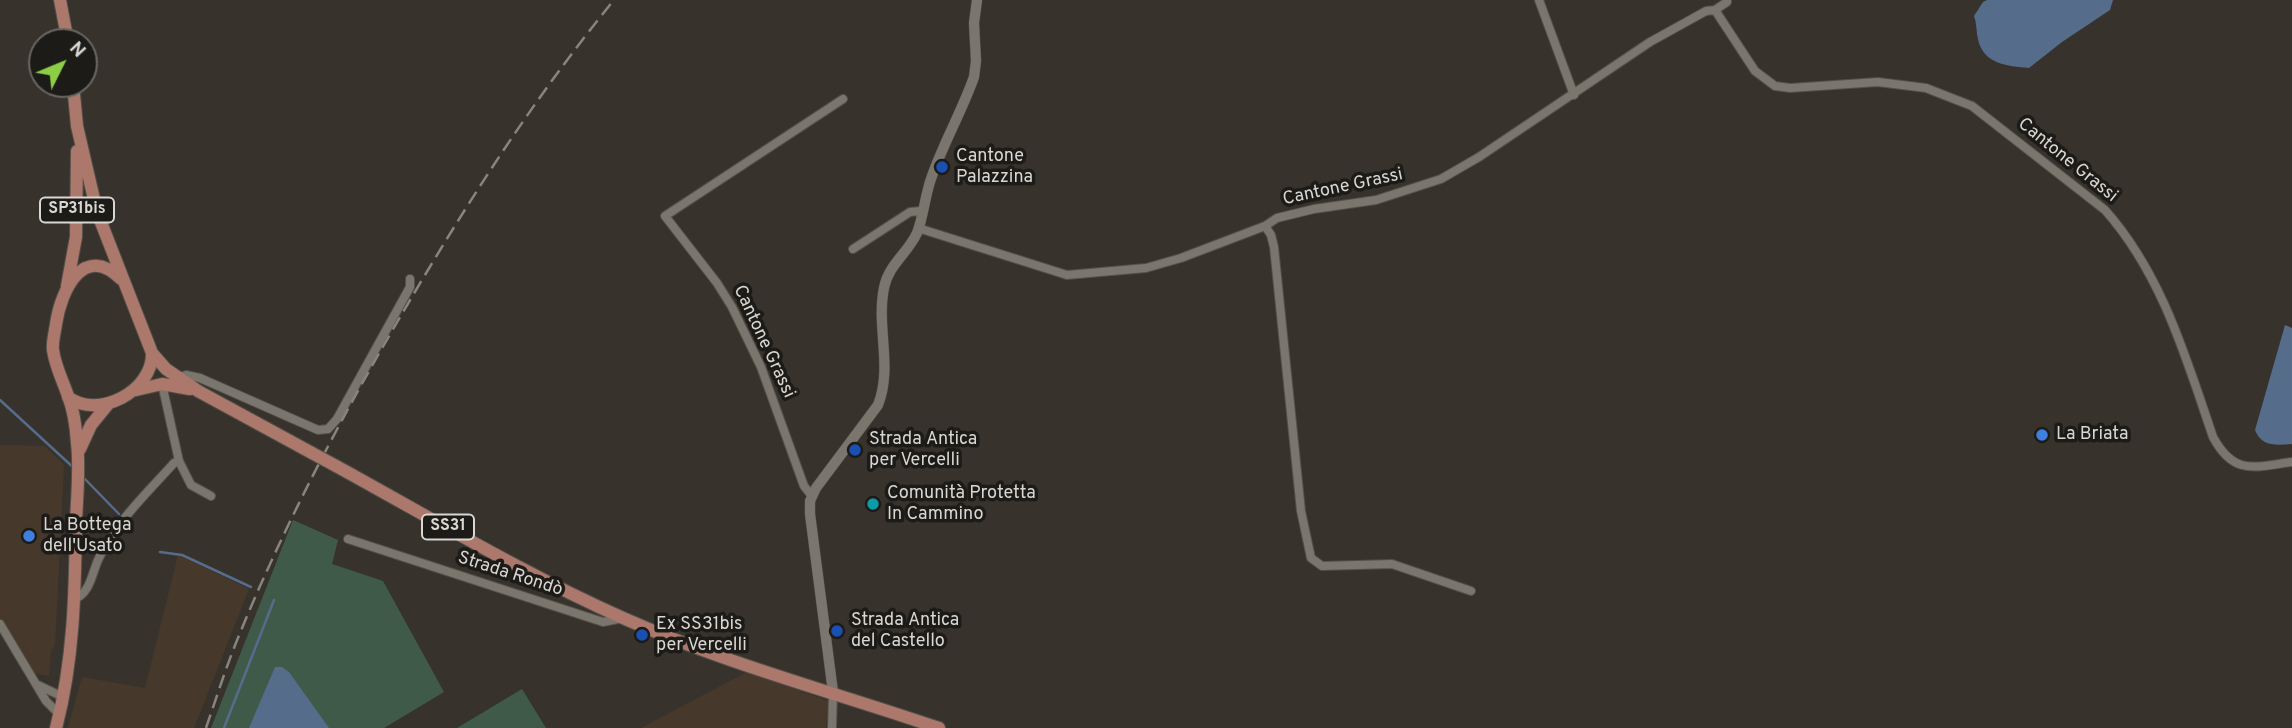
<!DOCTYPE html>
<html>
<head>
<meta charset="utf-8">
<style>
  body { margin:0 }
  #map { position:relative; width:2292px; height:728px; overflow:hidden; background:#37332c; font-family:Overpass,sans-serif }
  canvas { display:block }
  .north { position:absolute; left:28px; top:28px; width:70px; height:70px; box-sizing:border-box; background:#1d1b18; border:2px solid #686662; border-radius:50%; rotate:47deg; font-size:19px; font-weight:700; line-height:28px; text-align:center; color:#d9d7d2 }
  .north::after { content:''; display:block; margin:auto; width:24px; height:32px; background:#8cce45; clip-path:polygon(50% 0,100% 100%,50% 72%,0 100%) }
</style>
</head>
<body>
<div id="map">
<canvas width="2292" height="728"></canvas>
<div class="north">N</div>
</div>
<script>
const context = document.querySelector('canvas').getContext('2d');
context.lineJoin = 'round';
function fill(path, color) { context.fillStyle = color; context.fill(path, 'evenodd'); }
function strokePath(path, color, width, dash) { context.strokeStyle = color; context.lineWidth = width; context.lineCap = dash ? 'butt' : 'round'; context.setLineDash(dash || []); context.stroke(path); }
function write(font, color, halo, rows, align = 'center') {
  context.font = font + ' Overpass,sans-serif'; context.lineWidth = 7; context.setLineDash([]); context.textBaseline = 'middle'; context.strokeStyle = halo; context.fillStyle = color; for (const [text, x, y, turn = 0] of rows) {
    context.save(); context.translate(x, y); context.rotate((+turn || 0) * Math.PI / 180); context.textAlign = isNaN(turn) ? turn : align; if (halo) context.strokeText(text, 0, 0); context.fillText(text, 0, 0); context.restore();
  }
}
const industrial = new Path2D(`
  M0,445L45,446L64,465L55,645L51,651L49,676L32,673L14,649L0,619Z
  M178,555L249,589L194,728H68L82,677L145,688Z
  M747,672L828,701L826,728H641Z`);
const green = new Path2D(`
  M293,520L338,540L332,564L383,581L444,692L384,728H211Z
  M522,689L546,728H457Z`);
const water = new Path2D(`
  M1987,0H2113L2110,10L2062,42L2029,68C2007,66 1983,64 1978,39C1976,31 1977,24 1974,16L1983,2Z
  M2285,325L2292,328V444C2275,445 2262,447 2255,430Z
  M275,667H282L289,672L329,728H249Z`);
const stream = new Path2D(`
  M0,400L75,469
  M82,476L119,514
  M160,552L182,555L251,587
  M224,728L274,600`);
const minor = new Path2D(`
  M1539,0L1574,95
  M1715,10L1755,71L1775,86L1790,88L1878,82L1926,88L1972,106L2105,210C2162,274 2186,358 2213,437C2234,476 2254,467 2292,462
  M1265,226L1271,235L1274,247L1301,511L1311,558L1322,566L1392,564L1471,591
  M918,228L1067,275L1146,268L1181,258L1265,226L1277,218L1314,209L1376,200L1441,179L1479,157L1650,42L1706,11L1715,10L1727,2V0
  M853,249L910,212L921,211
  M176,378L186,375L200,378L318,430L328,429L337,419L410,287V279
  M179,461L191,485L211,496
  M812,496L804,486L761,367L732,307L717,283L665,216L843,99
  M348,539L603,622L623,618
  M75,599C91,592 92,572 99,558C117,521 147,493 174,463L179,461L162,384
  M0,624L46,701L60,715
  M38,685L63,697
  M832,728L833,692`);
const tertiary = new Path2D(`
  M833,692L810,514V501L816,488L878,405C893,367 876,327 884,288C888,265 908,253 917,233C924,215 925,194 932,176C944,142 962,111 974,77L976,61L974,23L977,0`);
const primary = new Path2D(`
  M60,0L68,42
  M67,286L76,237L77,151
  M152,353L166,369L198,391L312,453
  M136,390L162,384L190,389
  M68,397C98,420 153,391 152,353L97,212L77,126L73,84
  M80,449L91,425L109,403
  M336,466C431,518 524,574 623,618C724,663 833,692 939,728
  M56,728C74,660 75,592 76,522C77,496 80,468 77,443C76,427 74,411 68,396C63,381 55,366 53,350C52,342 55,332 56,324C61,290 84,242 121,279`);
const rail = new Path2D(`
  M206,728C217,696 227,664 240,633C291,509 356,390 425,275C483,178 543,87 614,0`);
const primaryBridge = new Path2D(`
  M312,453L336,466`);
const markers = [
  [942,167,7,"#1a4fb4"],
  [2042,435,7,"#3f7fe0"],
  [855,450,7,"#1a4fb4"],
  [873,504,7,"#0f9aa8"],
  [29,536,7,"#3f7fe0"],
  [837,631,7,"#1a4fb4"],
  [642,635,7,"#1a4fb4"]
];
const shields = [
  [77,210,74],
  [448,527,52]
];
const shieldNames = [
  ["SP31bis",77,210],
  ["SS31",448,527]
];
const poiNames = [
  ["Cantone",956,157],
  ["Palazzina",956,178],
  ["La Briata",2056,435],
  ["Strada Antica",869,440],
  ["per Vercelli",869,461],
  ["Comunità Protetta",887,494],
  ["In Cammino",887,515],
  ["La Bottega",43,526],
  ["dell'Usato",43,547],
  ["Strada Antica",851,621],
  ["del Castello",851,642],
  ["Ex SS31bis",656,625],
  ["per Vercelli",656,646]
];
const streetNames = [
  ["Cantone Grassi",2067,161,39],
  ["Cantone Grassi",1343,188,-12],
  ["Cantone Grassi",763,342,65],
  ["Strada Rondò",510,575,18]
];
fill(industrial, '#46392b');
fill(green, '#405a49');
fill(water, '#556c8b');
strokePath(stream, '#556c8b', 2.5);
strokePath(minor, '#535049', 10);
strokePath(tertiary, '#535049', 11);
strokePath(primary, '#535049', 14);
strokePath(minor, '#7a766d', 8);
strokePath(tertiary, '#7a766d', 10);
strokePath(primary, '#ad786c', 12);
strokePath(rail, '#88857f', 2.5, [14, 7]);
strokePath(primaryBridge, '#535049', 14, []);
strokePath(primaryBridge, '#ad786c', 12);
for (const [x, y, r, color] of markers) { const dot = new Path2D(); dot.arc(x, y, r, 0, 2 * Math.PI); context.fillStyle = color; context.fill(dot); strokePath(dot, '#1d1b18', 2.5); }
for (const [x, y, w] of shields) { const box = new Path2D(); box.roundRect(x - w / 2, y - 12.5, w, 25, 5); context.fillStyle = '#1d1b18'; context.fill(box); strokePath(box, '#d9d7d2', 2); }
write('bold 16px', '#d9d7d2', null, shieldNames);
write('18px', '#d9d7d2', '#1d1b18', poiNames, 'left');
write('18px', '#d9d7d2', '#1d1b18', streetNames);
</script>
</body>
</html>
